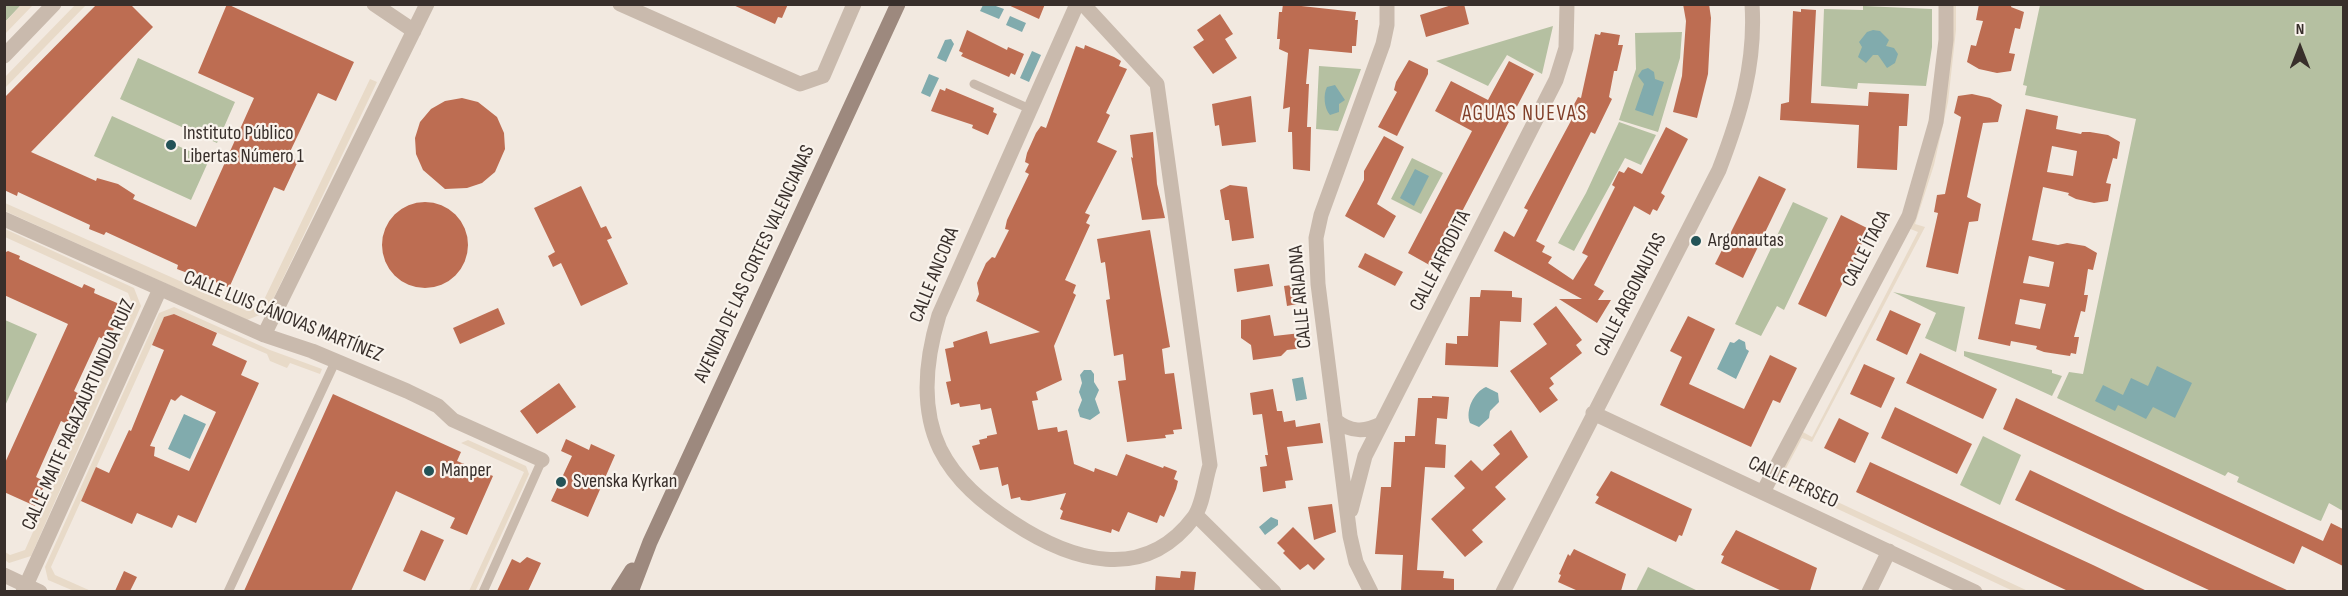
<!DOCTYPE html>
<html>
<head>
<meta charset="utf-8">
<style>
  body { margin:0 }
  #map { position:relative; width:2348px; height:596px; overflow:hidden; background:#f2e9e0; font-family:"Sofia Sans Condensed",sans-serif }
  canvas { display:block }
  .frame { position:absolute; inset:0; border:6px solid #382f2b; pointer-events:none }
  .north { position:absolute; left:2270px; top:18px; width:60px; height:60px; -webkit-text-stroke:4px #f9f3ec; paint-order:stroke; rotate:0deg; font-size:16px; font-weight:700; line-height:24px; text-align:center; color:#382f2b }
  .north::after { content:''; display:block; margin:auto; width:21px; height:27px; background:#382f2b; clip-path:polygon(50% 0,100% 100%,50% 72%,0 100%) }
</style>
</head>
<body>
<div id="map">
<canvas width="2348" height="596"></canvas>
<div class="frame"></div>
<div class="north">N</div>
</div>
<script>
const context = document.querySelector('canvas').getContext('2d');
context.lineJoin = 'round';
function fill(path, color) { context.fillStyle = color; context.fill(path, 'evenodd'); }
function strokePath(path, color, width, dash) { context.strokeStyle = color; context.lineWidth = width; context.lineCap = dash ? 'butt' : 'round'; context.setLineDash(dash || []); context.stroke(path); }
function write(font, color, halo, rows, align = 'center') {
  context.font = font + ' "Sofia Sans Condensed",sans-serif'; context.lineWidth = 4.5; context.setLineDash([]); context.textBaseline = 'middle'; context.strokeStyle = halo; context.fillStyle = color; for (const [text, x, y, turn = 0] of rows) {
    context.save(); context.translate(x, y); context.rotate((+turn || 0) * Math.PI / 180); context.textAlign = isNaN(turn) ? turn : align; if (halo) context.strokeText(text, 0, 0); context.fillText(text, 0, 0); context.restore();
  }
}
const green = new Path2D(`
  M5,4L21,5L5,22L4,5Z
  M2040,5H2343V511L2329,503L2321,521L2318,520L2237,482L2239,477L2228,472L2225,476L2057,398L2069,372L2083,374L2136,119L2025,95L2027,86L2023,85Z
  M1863,6L1932,9V47L1926,86L1858,83L1857,89L1821,86L1824,9L1863,10Z
  M1553,26L1542,74L1507,55L1488,86L1436,61Z
  M1682,32L1680,58L1658,132L1619,120L1636,69L1635,33Z
  M138,58L235,102L217,143L120,99Z
  M1319,66L1361,69L1338,131L1316,129Z
  M112,116L209,160L191,200L94,156Z
  M1619,122L1656,135L1641,165L1625,158L1574,251L1558,243L1586,193Z
  M1412,158L1443,173L1421,214L1391,199Z
  M1793,202L1828,218L1784,310L1777,306L1761,336L1735,324Z
  M1893,292L1965,307L1956,352L1925,338L1936,313Z
  M5,320L37,334L5,406Z
  M1964,351L2052,370V373L2062,376L2052,396L1964,356Z
  M1983,436L2021,455L2000,505L1960,485Z
  M1648,567L1698,591H1636Z`);
const plaza = new Path2D(`
  M76,4L86,5L5,88V77Z
  M21,5H33L5,34V22Z
  M1951,5H1956V30L1948,102L1934,165L1915,224L1925,227L1812,442L1802,438L1782,476L2028,591H2013L1780,482L1777,478L1801,431L1812,437L1918,232L1908,228Z
  M370,79L377,82L267,312L247,320L5,211V203L247,311L261,306Z
  M5,229L134,288L141,306L31,556L9,563L5,560V552L10,555L25,550L133,306L128,293L5,237Z
  M174,307L270,350L322,369L320,374L290,363L287,368L270,361L267,354L174,314L164,318L51,567L55,575L91,591H74L48,580L45,567L159,313Z
  M468,440L526,466L529,474L475,592L469,591L524,472L461,443Z`);
const water = new Path2D(`
  M983,5H993L1004,9L999,19L980,11Z
  M1010,16L1026,23L1022,32L1006,25Z
  M1873,30L1880,31L1889,40L1886,46L1894,48L1898,54L1895,63L1887,68L1878,55H1873L1866,63L1858,57L1862,47L1859,42L1867,32Z
  M945,40L951,39L954,44L946,62L937,58Z
  M1032,51L1041,55L1029,82L1020,78Z
  M1648,68L1654,72L1655,79L1664,82L1653,116L1635,110L1644,84L1638,76L1642,70Z
  M929,74L939,78L930,97L921,93Z
  M1335,85L1345,100L1339,104V112L1330,115C1324,109 1323,94 1327,87Z
  M1415,169L1429,176L1414,206L1400,198Z
  M1739,339L1745,342L1746,349L1749,351L1736,379L1717,369L1730,342L1734,343Z
  M2157,366L2192,383L2175,418L2153,407L2146,419L2118,405L2115,411L2095,401L2103,385L2123,395L2131,378L2148,386Z
  M1084,370H1091L1094,374V382L1099,390L1095,399L1100,413L1090,420L1080,417L1078,410L1082,400L1079,392L1082,383L1080,375Z
  M1303,377L1307,399L1296,401L1292,379Z
  M1486,387L1498,393L1499,402L1490,411L1489,418L1479,427L1470,423C1465,410 1474,392 1486,387Z
  M184,414L206,424L190,459L168,449Z
  M1271,517L1278,520V525L1265,535L1259,527Z`);
const building = new Path2D(`
  M97,4H130L153,27L31,152L96,181L97,178L118,184L135,195L133,199L196,227L254,98L198,73L227,4L354,62L336,101L318,93L288,156L298,161L284,191L274,187L229,288L191,271L190,274L177,269L178,265L106,232L104,235L89,229L90,225L18,192L17,196L4,190V98Z
  M731,4H788L782,18L778,17L775,24Z
  M1006,4H1045L1039,19Z
  M1283,4L1356,12L1355,20H1358L1356,46H1352V53L1309,49L1306,84H1309L1307,127H1311L1310,171L1293,169L1292,132H1288L1290,107L1283,109L1288,53L1279,49L1280,39H1277L1279,12H1282Z
  M1455,4H1464L1469,24L1426,37L1420,15Z
  M1683,4H1709L1711,18L1708,74L1697,118L1673,112L1682,76L1686,21Z
  M1979,4H2012L2011,7L2024,12L2020,29L2015,28L2009,53L2015,54L2011,71L1997,73L1979,69L1967,62L1971,45L1976,46L1983,21L1976,20Z
  M1801,9L1816,10L1811,103L1868,106L1869,92L1909,94L1907,126H1899L1897,170L1857,168L1859,125L1780,120L1781,104L1789,102L1793,11L1801,12Z
  M1220,14L1233,34L1225,39L1237,58L1213,74L1193,47L1204,40L1197,30Z
  M967,30L1007,50L1008,47L1024,54L1015,75L1011,73L1009,77L961,56L963,53L959,51Z
  M1601,32L1620,35L1618,45H1623L1617,71H1614L1609,97L1612,99L1595,134L1591,132L1536,241L1545,246L1542,252L1552,257L1548,263L1573,280L1588,256L1582,253L1615,187L1612,185L1619,171L1624,173L1628,167L1642,174L1666,127L1688,139L1661,193L1665,196L1657,211L1653,209L1650,215L1634,206L1594,285L1604,291L1598,300H1611L1597,323L1559,299H1582L1494,251L1504,231L1514,237L1528,210L1524,208L1573,117L1569,114L1578,97L1581,98L1595,34L1600,35Z
  M1085,45L1114,57L1121,61L1119,66L1127,69L1106,113L1110,115L1097,142L1117,151L1085,213L1090,215L1086,223L1090,225L1065,280L1076,285L1073,293L1076,295L1054,346L1062,380L1036,392L1038,400L1032,401L1038,430L1057,427L1058,432L1067,430L1074,464L1094,472L1095,468L1117,476L1126,454L1163,468L1164,466L1177,471L1174,479L1178,481L1176,489L1164,517L1160,515L1157,523L1128,512L1119,532L1112,529L1111,533L1060,519L1063,511L1060,509L1066,493L1029,501L1021,500L1020,497L1011,499L1008,484L1002,486L998,467L980,470L972,446L980,444L979,440L987,438V436L997,434L991,408L981,410L980,404L960,407L959,403L951,405L946,382L951,381L945,349L954,347L953,342L987,331L990,344L1040,332L976,301L979,294L977,283L986,263L992,257L995,258L1009,230L1005,229L1007,220L1029,174L1025,172L1029,164L1025,162L1027,153L1036,133L1041,126L1046,128L1076,46L1084,49Z
  M1409,60L1428,69V74L1397,136L1378,127L1397,92L1394,90L1396,82Z
  M1509,61L1534,74L1433,267L1408,253L1472,131L1435,111L1451,81L1488,100Z
  M946,88L994,108L993,112L997,114L988,135L972,128L973,125L931,111L940,89L945,91Z
  M1972,94L1990,98L2002,105L1998,122L1983,123L1967,197L1981,204L1978,221L1969,222L1958,274L1926,267L1938,213L1934,212L1937,195L1945,194L1961,117L1954,113L1958,96Z
  M1251,96L1256,142L1222,146L1219,125L1215,126L1212,104Z
  M462,98L478,102L497,117L504,133L505,149L495,172L482,183L467,188L445,189L423,170L416,154L415,138L420,122L431,109L445,101Z
  M2026,109L2058,116L2056,129L2081,134L2082,132H2090L2108,135L2120,142L2117,159L2113,158L2106,183L2111,184L2108,201L2094,203L2076,199L2068,195L2069,193L2043,187L2032,240L2058,245L2067,243L2085,246L2097,253L2093,270L2088,269L2084,295H2088L2085,312L2081,311L2074,337H2079L2076,354L2071,353L2070,356L2044,352L2036,349L2037,346L2011,341L2010,346L1978,339ZM2052,146L2077,151L2073,176L2047,172ZM2029,256L2054,262L2049,287L2023,283ZM2020,299L2046,304L2040,329L2015,324Z
  M1153,132L1157,184L1165,218L1142,220L1131,157L1133,158L1130,135Z
  M1384,136L1404,147L1377,204L1396,216L1384,238L1345,216L1364,180V171Z
  M1759,176L1786,189L1743,278L1715,264Z
  M1230,185L1247,187L1254,238L1232,241L1229,220H1225L1220,190Z
  M581,186L601,228L606,226L612,238L607,240L628,284L581,306L561,263L553,267L548,256L555,252L534,208Z
  M382 245a43 43 0 1 1 86 0a43 43 0 1 1-86 0Z
  M1841,215L1869,229L1826,317L1798,304Z
  M1150,230L1170,347L1162,349L1165,374L1174,373L1182,429L1173,430L1174,434L1165,435L1166,438L1127,442L1118,381L1126,380L1123,354L1114,356L1106,300L1110,299L1105,262L1101,263L1097,239Z
  M8,251L20,256L19,259L82,288L84,284L95,289L94,293L124,306L108,342L99,337L74,391L81,395L67,424L61,421L36,477L46,482L35,506L4,492V465L68,324L4,295V253Z
  M1365,253L1403,272L1395,286L1358,267Z
  M1269,264L1273,286L1237,292L1234,269Z
  M1299,284L1302,303L1287,306L1284,286Z
  M1481,290L1512,291V297L1522,298L1521,322L1500,321L1498,367L1445,365L1446,343L1457,344V336H1468L1470,297H1480Z
  M1556,306L1582,340L1576,345L1582,353L1550,378L1554,384L1549,388L1558,400L1540,413L1510,371L1547,344L1533,324Z
  M498,308L505,324L460,344L453,328Z
  M1890,310L1921,324L1907,355L1876,340Z
  M174,314L217,333L212,345L247,361L241,375L259,383L196,523L178,515L172,528L137,513L132,524L81,501L96,467L109,473L129,430L131,431L164,350L152,345L164,317ZM181,395L216,412L189,471L154,456L155,447L150,446L171,399L175,401Z
  M1270,315L1274,336L1301,333L1303,348L1287,350L1281,356L1253,360L1251,345L1241,338V320Z
  M1688,316L1715,329L1689,384L1744,409L1770,355L1797,368L1780,403L1773,400L1751,447L1660,405L1682,357L1670,351Z
  M1920,353L1997,389L1983,419L1906,383Z
  M1864,364L1895,378L1881,408L1850,394Z
  M559,383L576,407L537,434L520,411Z
  M1273,389L1277,411H1282L1284,422L1295,420L1296,427L1320,423L1323,443L1287,447L1293,480L1285,481L1286,488L1263,492L1260,467L1267,466L1265,455H1268L1262,414L1253,415L1250,393Z
  M333,394L461,452L457,461L493,476L467,535L450,528L455,518L396,491L351,591H244Z
  M1432,396L1449,397L1447,419L1437,418L1435,444L1446,445L1445,468L1425,467L1417,570L1444,571L1443,578L1454,579V591H1401L1403,555L1375,554L1381,487H1391L1394,442H1405V436H1415L1418,398H1432Z
  M2016,398L2323,541L2331,523L2343,529V566L2302,546L2294,564L2003,429Z
  M1895,407L1972,444L1957,474L1881,438Z
  M1839,418L1869,433L1855,463L1824,448Z
  M1511,430L1528,457L1495,487L1506,499L1472,530L1483,542L1465,557L1431,519L1465,488L1454,476L1471,460L1482,471L1500,454L1493,445Z
  M566,439L589,450L591,444L615,455L588,517L551,501L572,456L561,451Z
  M1870,462L2093,565L2147,591H2068L1932,528L1856,492Z
  M2030,470L2118,512L2289,591H2211L2090,535L2015,500Z
  M1611,471L1692,509L1682,536L1679,535L1676,542L1595,503L1599,497L1596,495Z
  M1332,504L1336,532L1314,540L1308,507Z
  M1293,527L1325,559L1314,570L1308,564L1300,570L1283,553L1285,551L1277,543Z
  M421,530L444,540L425,581L403,571Z
  M1736,530L1817,568L1810,591H1782L1721,563L1724,556L1721,555Z
  M1574,549L1626,574L1621,591H1578L1558,582L1561,575L1559,574L1568,554L1570,556Z
  M527,557L541,563L528,591H497L512,559L520,563Z
  M124,571L137,577L130,591H115Z
  M1181,571L1196,572L1194,591H1155L1156,576L1180,578Z`);
const service = new Path2D(`
  M974,84L1030,109
  M228,592L336,360
  M483,592L542,460`);
const minor = new Path2D(`
  M374,4L414,31
  M620,4L800,84L823,76L854,4
  M1077,4L939,315C926,358 920,407 940,449C956,481 983,503 1012,522C1071,561 1144,584 1194,517C1203,505 1205,480 1210,465L1157,84L1083,4
  M4,219L264,335L312,351L407,391L438,406L453,420L542,460
  M264,335L427,4
  M1593,413L1975,592
  M1335,420C1350,432 1364,433 1381,424
  M1763,492L1909,216L1936,122L1946,40V4
  M1351,510L1365,456L1556,80L1566,48L1567,4
  M1196,515L1274,592
  M23,592L160,289
  M1371,592L1356,562L1350,536L1318,284L1316,238L1321,215L1383,44L1387,25V4
  M1503,592L1719,170C1740,115 1756,64 1752,4
  M1869,592L1889,551`);
const tertiary = new Path2D(`
  M4,56L54,4
  M4,575L40,592`);
const secondary = new Path2D(`
  M618,592L632,570
  M631,592L650,542L898,4`);
const markers = [
  [171,145,6,"#235357"],
  [1696,241,6,"#235357"],
  [429,471,6,"#235357"],
  [561,482,6,"#235357"]
];
const poiNames = [
  ["Instituto Público",183,134],
  ["Libertas Número 1",183,157],
  ["Argonautas",1708,241],
  ["Manper",441,471],
  ["Svenska Kyrkan",573,482]
];
const streetNames = [
  ["CALLE ÍTACA",1867,249,-63],
  ["CALLE AFRODITA",1441,261,-63],
  ["AVENIDA DE LAS CORTES VALENCIANAS",755,264,-65],
  ["CALLE ANCORA",935,275,-68],
  ["CALLE ARGONAUTAS",1631,295,-63],
  ["CALLE ARIADNA",1301,297,-95],
  ["CALLE LUIS CÁNOVAS MARTÍNEZ",283,317,22],
  ["CALLE MAITE PAGAZAURTUNDUA RUIZ",79,415,-66],
  ["CALLE PERSEO",1793,483,25]
];
const neighbourhoodNames = [
  ["AGUAS NUEVAS",1525,115]
];
fill(green, '#b5c0a1');
fill(plaza, '#e8dac8');
fill(water, '#81abad');
fill(building, '#bd6d52');
strokePath(service, '#c9baad', 9);
strokePath(minor, '#c9baad', 15);
strokePath(tertiary, '#c9baad', 15);
strokePath(secondary, '#9d897e', 15);
for (const [x, y, r, color] of markers) { const dot = new Path2D(); dot.arc(x, y, r, 0, 2 * Math.PI); context.fillStyle = color; context.fill(dot); strokePath(dot, '#f9f3ec', 2); }
write('20px', '#382f2b', '#f9f3ec', poiNames, 'left');
write('20px', '#382f2b', '#f9f3ec', streetNames);
context.letterSpacing = '1.5px';
write('21px', '#813f29', '#f9f3ec', neighbourhoodNames);
context.letterSpacing = '0px';
</script>
</body>
</html>
